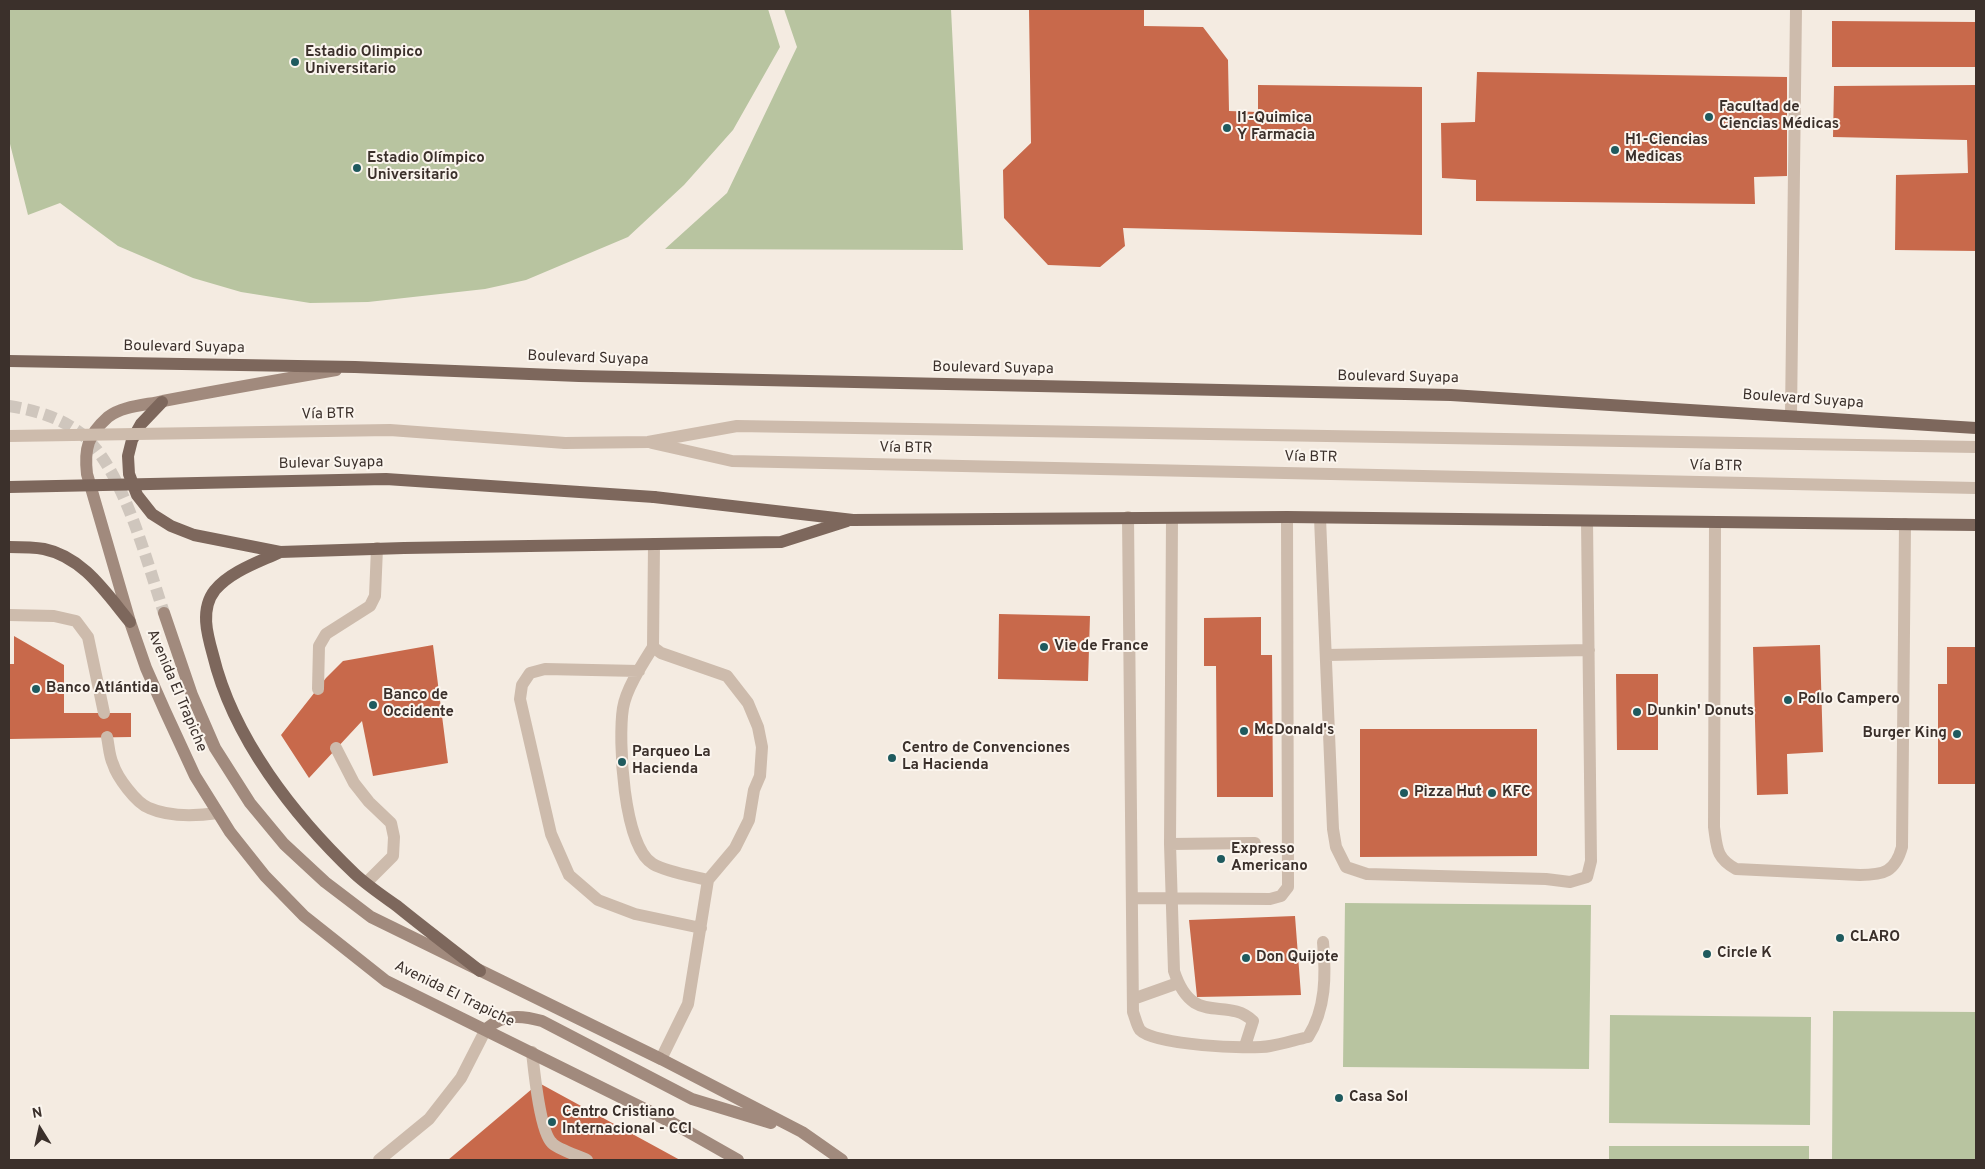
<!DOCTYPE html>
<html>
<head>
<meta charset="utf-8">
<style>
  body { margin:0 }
  #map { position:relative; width:1985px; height:1169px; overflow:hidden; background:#f4ebe1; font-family:Overpass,sans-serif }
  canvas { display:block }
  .frame { position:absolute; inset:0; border:10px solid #3b302b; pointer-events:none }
  .north { position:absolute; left:15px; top:1104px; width:50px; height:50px; -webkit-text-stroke:4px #fbf5ee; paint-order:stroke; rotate:350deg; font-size:14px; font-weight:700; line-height:20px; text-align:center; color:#3b302b }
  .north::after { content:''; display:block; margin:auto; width:18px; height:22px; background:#3b302b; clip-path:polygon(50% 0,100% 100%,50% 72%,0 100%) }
</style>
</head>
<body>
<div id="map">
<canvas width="1985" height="1169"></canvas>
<div class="frame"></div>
<div class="north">N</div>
</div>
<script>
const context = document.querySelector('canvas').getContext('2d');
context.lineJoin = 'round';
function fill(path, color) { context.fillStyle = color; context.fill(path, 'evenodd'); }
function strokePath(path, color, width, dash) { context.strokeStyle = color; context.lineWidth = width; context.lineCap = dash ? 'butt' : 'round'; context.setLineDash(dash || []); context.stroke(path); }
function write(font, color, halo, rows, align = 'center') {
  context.font = font + ' Overpass,sans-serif'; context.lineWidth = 4; context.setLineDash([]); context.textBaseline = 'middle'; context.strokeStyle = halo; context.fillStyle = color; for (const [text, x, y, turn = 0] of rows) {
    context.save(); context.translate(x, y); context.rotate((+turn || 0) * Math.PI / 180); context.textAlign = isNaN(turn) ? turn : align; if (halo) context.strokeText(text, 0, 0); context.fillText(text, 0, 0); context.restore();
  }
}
const green = new Path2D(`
  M9,9H768L780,47L733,130L684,185L628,237L526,280L485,289L368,302L310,303L241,292L193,278L118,246L60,203L28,215L9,140Z
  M784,9H951L963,250L665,249L727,193L797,47Z
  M1345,903L1591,905L1589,1069L1343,1067Z
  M1833,1011L1976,1012V1160H1832Z
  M1610,1015L1811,1017L1810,1125L1609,1123Z
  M1609,1146H1809V1160H1609Z`);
const building = new Path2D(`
  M1029,9H1144V26L1203,27L1228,60L1229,111L1258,112V85L1422,87V235L1123,228L1125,246L1100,267L1048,265L1004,218L1003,170L1031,143Z
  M1832,21L1976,22V67H1832Z
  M1477,72L1787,77V176L1754,177L1755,204L1476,201V180L1442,178L1441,123L1475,122Z
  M1976,85V251L1895,250L1896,175L1968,173L1967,140L1833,137L1834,86Z
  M999,614L1090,616L1088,681L998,679Z
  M1261,617V655H1272L1273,797H1217L1216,666H1204V618Z
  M14,636L64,665V713H131V737L9,739V664H14Z
  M433,645L448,763L373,776L362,721L309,778L281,735L326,678L343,661Z
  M1820,645L1823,752L1787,754L1788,794L1757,795L1753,647Z
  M1947,647H1976V784H1938V684H1947Z
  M1616,674H1658V750H1617Z
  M1360,729H1537V856L1360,857Z
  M1295,916L1301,995L1197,997L1189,920Z
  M539,1083L680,1160H448Z`);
const secondaryTunnel = new Path2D(`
  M9,406C33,410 56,416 76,430C121,459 147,563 164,613`);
const lane = new Path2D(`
  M1791,415L1796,9
  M565,443L648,442L737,426L1976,447
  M652,443L732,461L1976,488
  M1128,517L1133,1012C1135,1017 1137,1026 1140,1030C1154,1045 1249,1050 1270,1046C1282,1044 1295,1040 1308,1037C1326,1009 1326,975 1323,942
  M1172,518L1170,844L1174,971C1193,1029 1226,995 1253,1021L1245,1046
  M1320,518L1333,829L1336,847L1346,867L1367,874L1546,879L1570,882L1587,877L1591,861L1587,521
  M1715,523L1714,827C1717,848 1716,858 1736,869L1860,875C1884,875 1895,872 1902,847L1905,524
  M654,544L653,647L661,653L727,676L748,703L758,727L762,747L760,776L754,790L749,820L735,848L708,880L688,1004L661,1059
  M9,615L54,616L76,621L88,637L104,713
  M653,647C643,663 626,689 623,708C618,739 623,847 653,864C667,872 692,876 708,880
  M1327,655L1589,650
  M639,671L545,669L530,673L522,685L520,699L551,834L569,875L598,900L635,914L701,928
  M318,689L319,646L326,634L370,606L375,596L377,548
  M107,737C109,746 109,756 113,764C117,777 136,803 149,808C169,817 196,816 218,813
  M336,748L354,783L369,802L391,823L394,837L393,856L366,883
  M1170,844L1255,843
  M1132,898L1270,899L1281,896L1288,887L1287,517
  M1133,999L1178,983
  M532,1052C534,1070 540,1132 552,1143C557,1149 579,1156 587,1160`);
const street = new Path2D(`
  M379,1160L429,1119L461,1078L486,1029`);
const secondary = new Path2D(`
  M336,370C278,380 221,390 163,401C146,405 122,406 108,417C88,435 84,448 87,474L130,622L146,668L165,711L195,776L230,832L265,876L304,916L386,981L671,1122L738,1160
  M164,613L192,695L215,748L250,803L284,844L325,882L371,917L661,1059L802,1132L842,1160
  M486,1029C503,1014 521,1015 542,1021L692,1099L771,1123`);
const primary = new Path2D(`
  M9,361L355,367L579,376L1451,395L1976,428
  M162,402L141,424L132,440L128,456L129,474L137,495L152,514L171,526L194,535L280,552L404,548L781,542L847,521
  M654,497L853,520L1287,517L1976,525
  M9,547C20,547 33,547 44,549C83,557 106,593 130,622
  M280,552C259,562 231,571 215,590C200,609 207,634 213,655C233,738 294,816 355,874C368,886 383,896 397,906C424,928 452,949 480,971`);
const laneBridge = new Path2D(`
  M9,436L390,430L565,443`);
const primaryBridge = new Path2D(`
  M9,487L386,479L654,497`);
const markers = [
  [295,62,5,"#1f5a5e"],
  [1709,117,5,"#1f5a5e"],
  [1227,128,5,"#1f5a5e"],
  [1615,150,5,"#1f5a5e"],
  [357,168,5,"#1f5a5e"],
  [1044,647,5,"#1f5a5e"],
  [36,689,5,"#1f5a5e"],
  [1788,700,5,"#1f5a5e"],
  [373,705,5,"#1f5a5e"],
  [1637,712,5,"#1f5a5e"],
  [1244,731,5,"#1f5a5e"],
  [1957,734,5,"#1f5a5e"],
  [892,758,5,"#1f5a5e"],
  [622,762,5,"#1f5a5e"],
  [1404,793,5,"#1f5a5e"],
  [1492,793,5,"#1f5a5e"],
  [1221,859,5,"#1f5a5e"],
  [1840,938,5,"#1f5a5e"],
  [1707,954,5,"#1f5a5e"],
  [1246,958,5,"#1f5a5e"],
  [1339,1098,5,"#1f5a5e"],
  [552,1122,5,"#1f5a5e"]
];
const poiNames = [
  ["Estadio Olimpico",305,53],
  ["Universitario",305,70],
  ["Facultad de",1719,108],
  ["Ciencias Médicas",1719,125],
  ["I1-Quimica",1237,119],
  ["Y Farmacia",1237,136],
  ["H1-Ciencias",1625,141],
  ["Medicas",1625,158],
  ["Estadio Olímpico",367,159],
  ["Universitario",367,176],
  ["Vie de France",1054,647],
  ["Banco Atlántida",46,689],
  ["Banco de",383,696],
  ["Occidente",383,713],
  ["Pollo Campero",1798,700],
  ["Dunkin' Donuts",1647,712],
  ["McDonald's",1254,731],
  ["Burger King",1947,734,"right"],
  ["Centro de Convenciones",902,749],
  ["La Hacienda",902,766],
  ["Parqueo La",632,753],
  ["Hacienda",632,770],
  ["Pizza Hut",1414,793],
  ["KFC",1502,793],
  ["Expresso",1231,850],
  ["Americano",1231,867],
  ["CLARO",1850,938],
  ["Circle K",1717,954],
  ["Don Quijote",1256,958],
  ["Casa Sol",1349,1098],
  ["Centro Cristiano",562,1113],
  ["Internacional - CCI",562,1130]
];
const streetNames = [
  ["Boulevard Suyapa",184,348,1],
  ["Boulevard Suyapa",588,359,2],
  ["Boulevard Suyapa",993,369,1],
  ["Boulevard Suyapa",1398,378,1],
  ["Boulevard Suyapa",1803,400,4],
  ["Vía BTR",328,415,-1],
  ["Vía BTR",906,449,1],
  ["Vía BTR",1311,458,1],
  ["Bulevar Suyapa",331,464,-1],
  ["Vía BTR",1716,467,1],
  ["Avenida El Trapiche",176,691,67],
  ["Avenida El Trapiche",454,995,26]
];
fill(green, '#b8c4a0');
fill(building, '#c8694b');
strokePath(secondaryTunnel, '#cfc6bd', 12, [12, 6]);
strokePath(lane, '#cdbbac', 12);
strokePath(street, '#cdbbac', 12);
strokePath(secondary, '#a18a7d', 12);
strokePath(primary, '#7d675c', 12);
strokePath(laneBridge, '#cdbbac', 12);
strokePath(primaryBridge, '#7d675c', 12);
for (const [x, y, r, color] of markers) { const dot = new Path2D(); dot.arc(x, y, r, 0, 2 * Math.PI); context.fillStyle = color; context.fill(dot); strokePath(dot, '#fbf5ee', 2); }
write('bold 15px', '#3b302b', '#fbf5ee', poiNames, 'left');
write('15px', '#3b302b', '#fbf5ee', streetNames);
</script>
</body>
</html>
